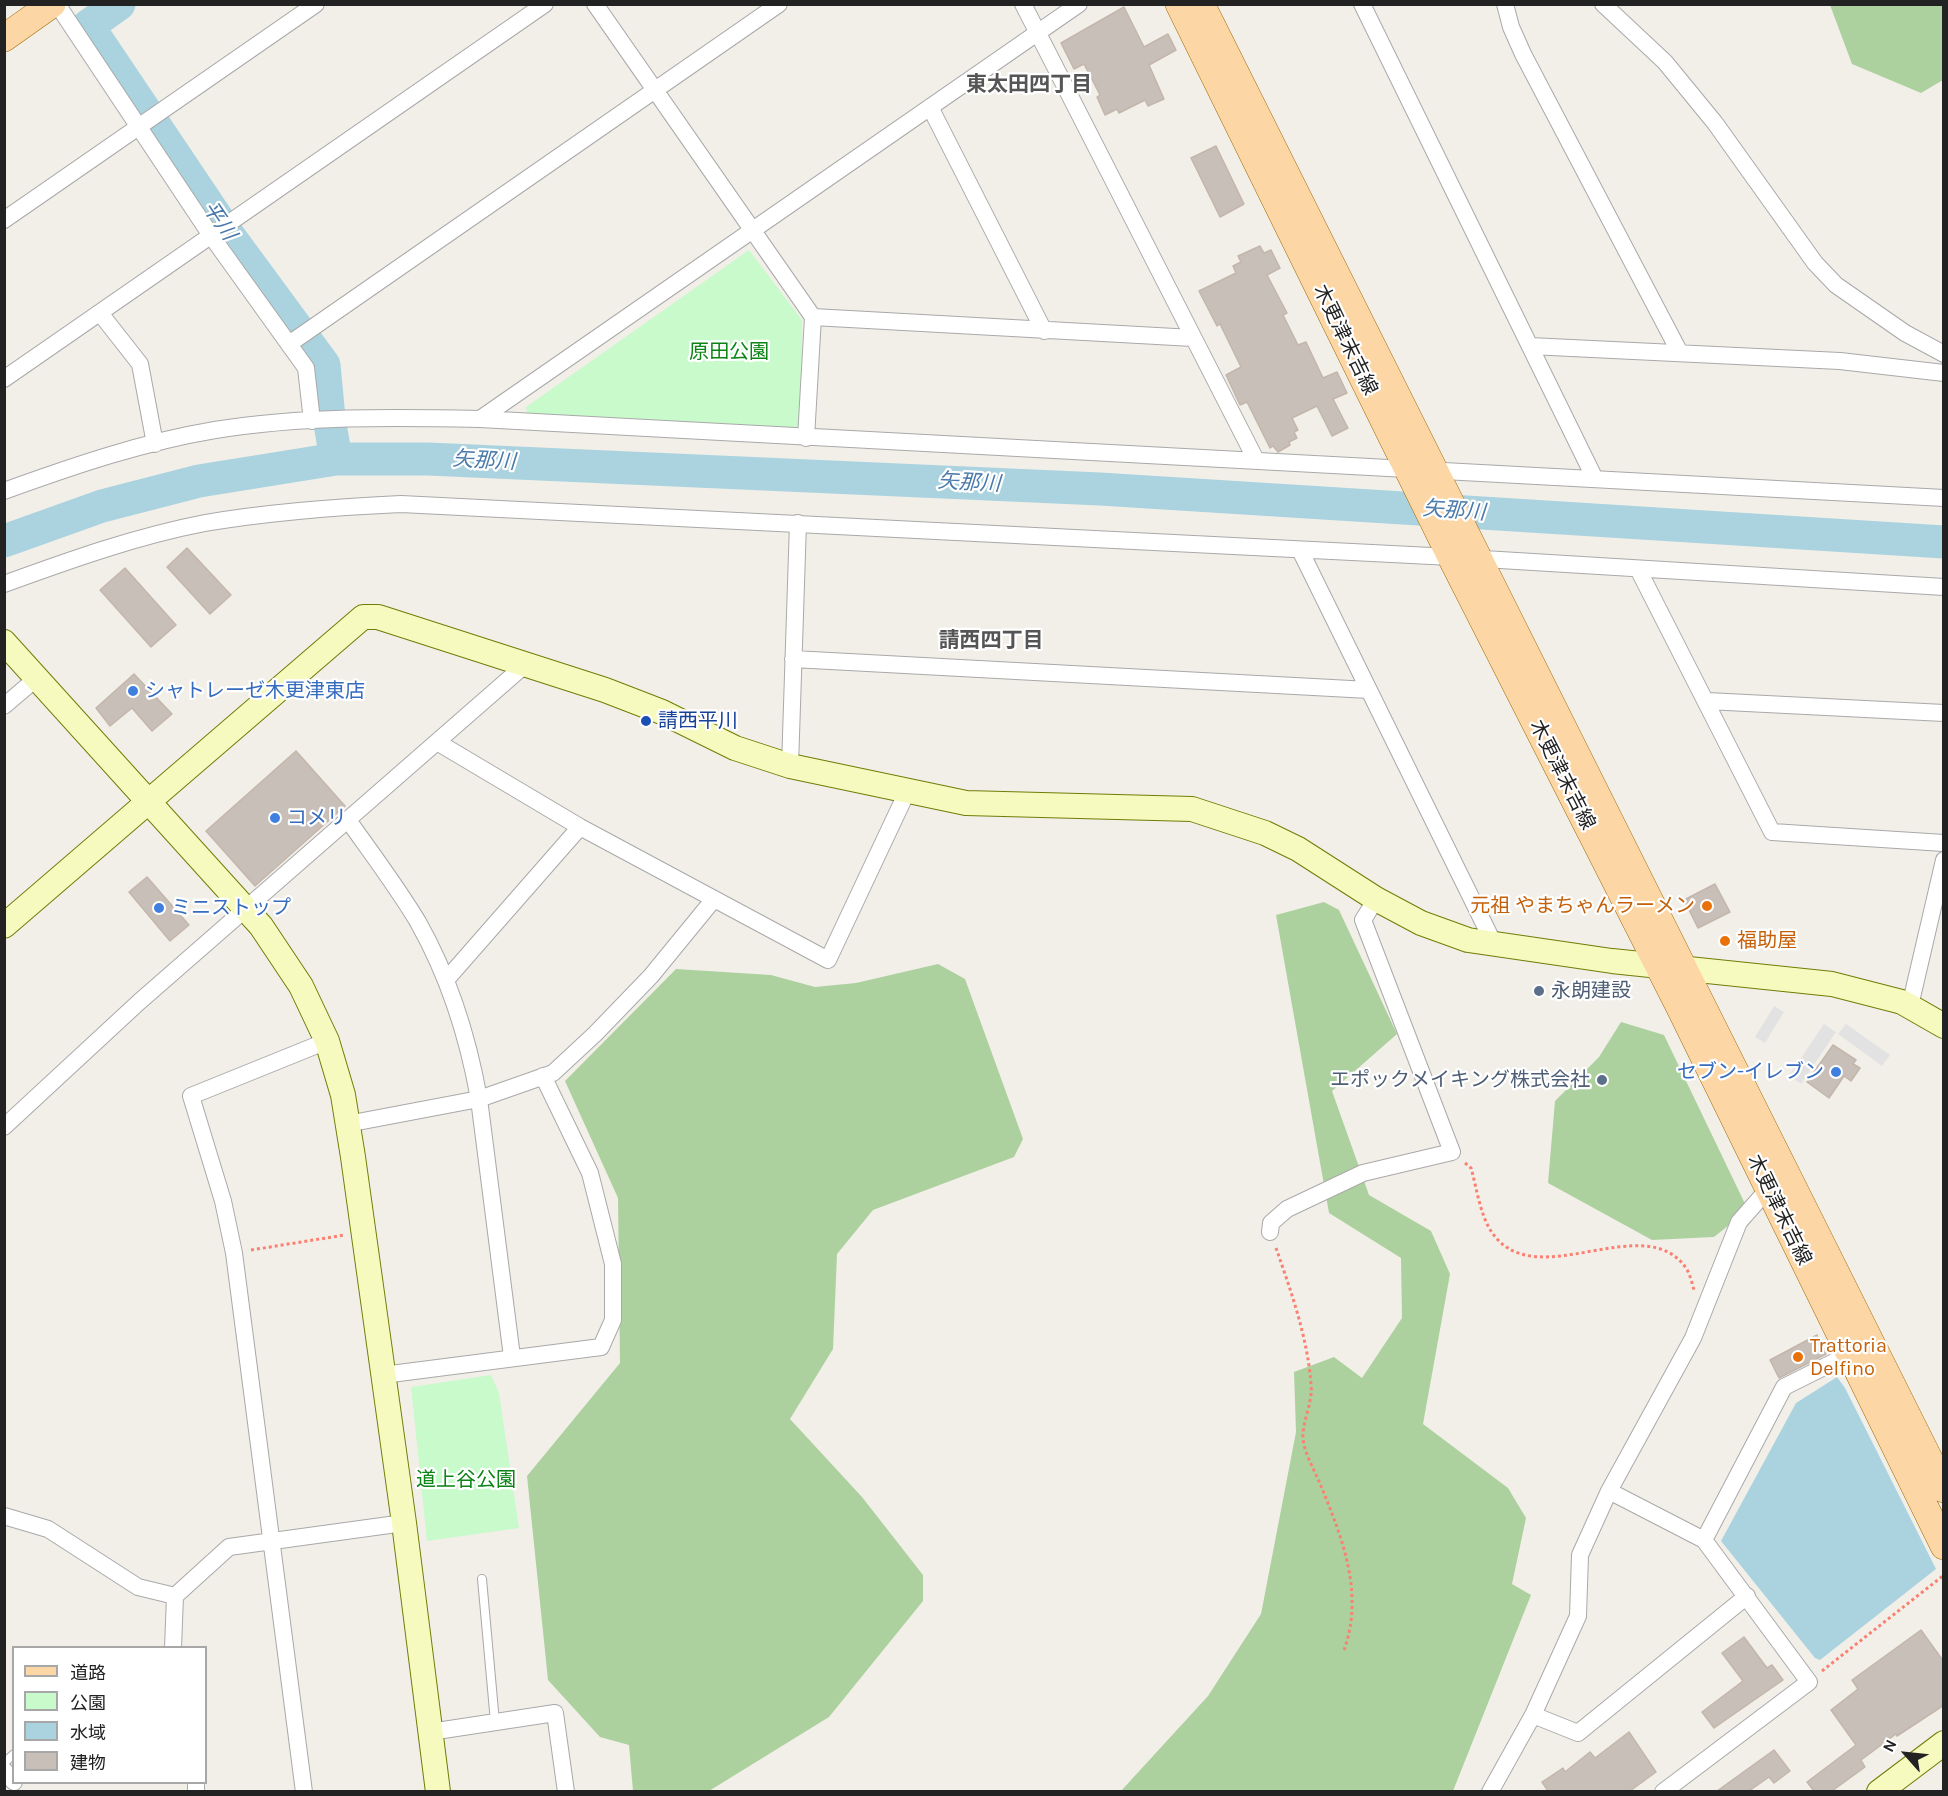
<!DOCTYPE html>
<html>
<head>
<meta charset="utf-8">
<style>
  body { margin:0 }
  #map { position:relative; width:1948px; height:1796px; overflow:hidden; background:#f2efe9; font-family:Karla,"Noto Sans JP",sans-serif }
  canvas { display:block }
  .frame { position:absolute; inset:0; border:6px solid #222; pointer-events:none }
  .legend { position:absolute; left:12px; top:1646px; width:195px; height:138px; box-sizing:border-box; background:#fff; border:2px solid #a7a7a7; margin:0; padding:8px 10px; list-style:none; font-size:18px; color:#222 }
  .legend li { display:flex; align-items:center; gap:12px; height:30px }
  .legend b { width:30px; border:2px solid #a7a7a7 }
  .north { position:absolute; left:1876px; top:1724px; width:60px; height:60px; -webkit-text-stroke:4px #fff; paint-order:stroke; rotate:297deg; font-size:16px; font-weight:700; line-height:24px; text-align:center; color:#222 }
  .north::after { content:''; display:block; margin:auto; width:21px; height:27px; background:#222; clip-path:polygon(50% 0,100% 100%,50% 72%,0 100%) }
</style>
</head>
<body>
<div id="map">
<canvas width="1948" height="1796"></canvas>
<div class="frame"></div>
<ul class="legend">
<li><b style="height:8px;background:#fcd6a4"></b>道路</li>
<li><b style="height:16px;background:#c8facc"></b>公園</li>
<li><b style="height:16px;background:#aad3df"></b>水域</li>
<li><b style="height:16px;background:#c7bfb8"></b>建物</li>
</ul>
<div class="north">N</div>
</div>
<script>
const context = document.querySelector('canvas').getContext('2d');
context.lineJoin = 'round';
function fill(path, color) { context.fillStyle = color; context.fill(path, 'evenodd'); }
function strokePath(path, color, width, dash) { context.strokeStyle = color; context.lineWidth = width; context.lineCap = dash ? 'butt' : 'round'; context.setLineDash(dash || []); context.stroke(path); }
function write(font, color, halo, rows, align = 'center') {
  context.font = font + ' Karla,"Noto Sans JP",sans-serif'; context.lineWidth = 4.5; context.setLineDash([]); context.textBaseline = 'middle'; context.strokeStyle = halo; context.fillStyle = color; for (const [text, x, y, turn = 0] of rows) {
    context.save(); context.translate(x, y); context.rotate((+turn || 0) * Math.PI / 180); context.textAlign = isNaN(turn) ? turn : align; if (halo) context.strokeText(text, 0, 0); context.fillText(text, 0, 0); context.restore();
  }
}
const forest = new Path2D(`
  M1830,5H1943V80L1921,93L1852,64Z
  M1324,902L1339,910L1397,1034L1332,1091L1369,1195L1431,1231L1450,1274L1423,1424L1508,1488L1526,1518L1512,1584L1531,1595L1453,1791L1120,1792L1208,1696L1261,1614L1296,1432L1294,1372L1334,1357L1362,1378L1402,1318L1401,1258L1329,1213L1276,915Z
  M938,964L965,979L1023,1139L1014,1157L873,1210L837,1254L833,1349L790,1419L862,1497L923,1575V1601L829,1717L709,1791H633L629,1745L600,1737L548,1680L527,1476L620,1363L618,1198L565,1081L676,969L771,975L815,987L856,983Z
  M1621,1022L1664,1035L1748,1210L1714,1237L1652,1240L1548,1183L1555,1101L1599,1057Z`);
const park = new Path2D(`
  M749,250L802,320L801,425L792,429L527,413L526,407Z
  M491,1375L499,1393L519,1528L427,1541L411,1387Z`);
const parking = new Path2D(`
  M1774,1006L1784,1012L1765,1043L1755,1037Z
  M1824,1024L1836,1032L1801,1084L1789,1076Z
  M1846,1024L1890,1055L1882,1066L1838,1034Z`);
const water = new Path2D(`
  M1837,1377L1845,1388L1936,1569L1820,1660L1815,1658L1721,1541L1796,1403Z`);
const river = new Path2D(`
  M119,4L88,26L229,236L324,365L329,418L336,459
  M4,541L102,506L199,481L336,459H428L1100,489L1944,542`);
const building = new Path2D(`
  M1124,7L1144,47L1168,34L1176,50L1149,65L1164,99L1148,106L1145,100L1119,113L1117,109L1105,115L1097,97L1100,95L1084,64L1074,69L1061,43Z
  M1216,146L1244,204L1220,217L1191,158Z
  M1260,246L1264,253L1271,250L1280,268L1267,275L1287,313L1283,315L1298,345L1306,342L1323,378L1337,372L1347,393L1333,399L1348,428L1332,436L1317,406L1292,418L1298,430L1294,432L1297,438L1289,442L1290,445L1278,452L1273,446L1270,448L1247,402L1240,405L1226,375L1241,367L1220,324L1217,326L1199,291L1236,273L1233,266L1241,262L1238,256Z
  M187,548L231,595L210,614L167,567Z
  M125,568L176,625L151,647L100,590Z
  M134,674L172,714L152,731L132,708L110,726L96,708Z
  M296,751L345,806L255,886L206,831Z
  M147,877L189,925L170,941L129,892Z
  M1715,884L1730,912L1698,928L1684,900Z
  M1833,1045L1856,1060L1853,1064L1860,1068L1851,1081L1844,1076L1829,1098L1807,1082Z
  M1817,1335L1826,1354L1779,1378L1770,1360Z
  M1921,1630L1944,1662V1705L1897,1736L1896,1734L1861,1760L1865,1767L1832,1791H1814L1807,1782L1856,1745L1831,1710L1858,1689L1852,1680Z
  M1744,1637L1767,1668L1772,1665L1783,1680L1714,1728L1702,1712L1743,1681L1722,1653Z
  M1629,1732L1656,1772L1630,1791H1548L1542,1782L1563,1768L1565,1772L1590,1752L1595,1758Z
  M1774,1750L1790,1771L1774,1783L1769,1777L1749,1791H1717Z`);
const path = new Path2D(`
  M1465,1163L1471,1168C1477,1189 1480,1216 1493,1234C1537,1295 1644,1208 1686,1268C1690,1274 1692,1283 1694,1290
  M1276,1248C1291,1291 1308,1339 1311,1385C1313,1403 1302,1421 1303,1439C1305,1455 1315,1471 1321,1486C1343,1540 1365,1595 1343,1653
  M251,1250L345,1235
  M1822,1671L1944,1575`);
const lane = new Path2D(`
  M482,1579L495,1722
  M4,1763L14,1754`);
const street = new Path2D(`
  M57,4L212,237L306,368L312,421
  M595,4L813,317L806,438
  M1023,4L1256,460
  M1362,4L1595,479
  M1505,4L1511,27L1523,54L1680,353
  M1603,4L1665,62L1715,123L1815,263L1836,285L1905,333L1944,354
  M930,107L1044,331
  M4,220L316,4
  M100,313L140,364L155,444
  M813,317L1193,338
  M289,344L779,4
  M1530,346L1840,361L1944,373
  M4,379L545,4
  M480,419L1079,4
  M4,491C73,466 143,442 215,430C302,416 392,417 480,419L1944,498
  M1300,550L1494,944
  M1638,569L1772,832L1944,843
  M4,584C70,560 137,536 205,523C270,512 335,507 401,504L1451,557L1944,587
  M793,659L1369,690
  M1707,701L1944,713
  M4,706L38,677
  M437,742L580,827L828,960L907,792
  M790,766L798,523
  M348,820C372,854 397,887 418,922C449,977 468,1037 479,1099L512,1357
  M446,980L580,827
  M1910,1006L1944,860
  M347,1124L479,1099L553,1073L595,1034L651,976L714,899
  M4,1127L139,1002L526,664
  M1270,1232L1271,1223L1287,1209L1363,1173L1452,1152L1363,920L1376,899
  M383,1375L601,1347L613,1320V1264L590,1173L543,1076
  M1609,1491L1704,1540
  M4,1516L48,1529L138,1587L175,1596
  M173,1648L175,1596L229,1547L404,1523
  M1533,1715L1578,1733L1747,1596
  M430,1732L555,1713L566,1792
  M4,1770L14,1782
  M196,1782V1792
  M304,1792L234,1253L223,1201L191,1096L327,1041
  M1490,1792L1533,1715L1578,1616L1580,1555L1609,1491L1693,1338L1739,1222L1769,1188
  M1663,1792L1809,1682L1704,1540L1784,1387L1850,1354`);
const secondary = new Path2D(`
  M4,642L261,926L301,986L327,1041L343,1095L353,1157L404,1523L438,1792
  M4,926L363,617H378L605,690L662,712L735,748L790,766L966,803L1192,809L1265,833L1298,849L1376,899L1421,923L1468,940L1612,961L1832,984L1902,1002L1944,1026
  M1879,1792L1944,1743`);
const primary = new Path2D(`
  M1179,4L1451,557L1679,1006L1944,1546
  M1201,4L1944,1489
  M4,38L52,4`);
const markers = [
  [133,691,6,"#3f7fe0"],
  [646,721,6,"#1a4fb4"],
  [275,818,6,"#3f7fe0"],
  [1707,906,6,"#e8710a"],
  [159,908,6,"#3f7fe0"],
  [1725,941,6,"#e8710a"],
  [1539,991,6,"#5c6f8a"],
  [1836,1072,6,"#3f7fe0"],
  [1602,1080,6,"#5c6f8a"],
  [1798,1357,6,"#e8710a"]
];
const streetNames = [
  ["木更津末吉線",1345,340,64],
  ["木更津末吉線",1562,775,63],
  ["木更津末吉線",1779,1210,64]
];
const parkNames = [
  ["原田公園",729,352],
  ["道上谷公園",466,1480]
];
const shopNames = [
  ["シャトレーゼ木更津東店",145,691],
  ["コメリ",287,818],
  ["ミニストップ",171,908],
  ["セブン-イレブン",1824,1072,"right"]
];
const transitNames = [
  ["請西平川",658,721]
];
const foodNames = [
  ["元祖 やまちゃんラーメン",1695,906,"right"],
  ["福助屋",1737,941],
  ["Trattoria",1810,1346],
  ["Delfino",1810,1369]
];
const serviceNames = [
  ["永朗建設",1551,991],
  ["エポックメイキング株式会社",1590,1080,"right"]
];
const neighbourhoodNames = [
  ["東太田四丁目",1029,85],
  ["請西四丁目",991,641]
];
const waterNames = [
  ["平川",219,221,56],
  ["矢那川",484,461,3],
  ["矢那川",969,483,3],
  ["矢那川",1454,511,4]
];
fill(forest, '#add19e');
fill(park, '#c8facc');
fill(parking, '#e2e2e2');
fill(water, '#aad3df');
strokePath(river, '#aad3df', 33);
fill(building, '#c7bfb8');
strokePath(building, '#c4b6ab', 1.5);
strokePath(lane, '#a9a9a9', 10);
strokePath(street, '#a9a9a9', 18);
strokePath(secondary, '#707d05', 26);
strokePath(primary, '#a06b00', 28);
strokePath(path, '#fa8072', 3, [3, 3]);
strokePath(lane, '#fff', 8);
strokePath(street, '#fff', 16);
strokePath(secondary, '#f7fabf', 24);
strokePath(primary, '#fcd6a4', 27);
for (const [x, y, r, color] of markers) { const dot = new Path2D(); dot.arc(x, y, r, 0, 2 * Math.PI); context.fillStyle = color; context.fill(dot); strokePath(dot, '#fff', 2); }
write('20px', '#222', '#fff', streetNames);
write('20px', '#0c8416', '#fff', parkNames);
write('20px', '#366cbe', '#fff', shopNames, 'left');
write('20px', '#164399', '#fff', transitNames, 'left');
write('20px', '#c56008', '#fff', foodNames, 'left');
write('20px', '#4e5e75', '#fff', serviceNames, 'left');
write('bold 21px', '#555', '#fff', neighbourhoodNames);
write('italic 21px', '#4a7aab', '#fff', waterNames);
</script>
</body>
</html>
